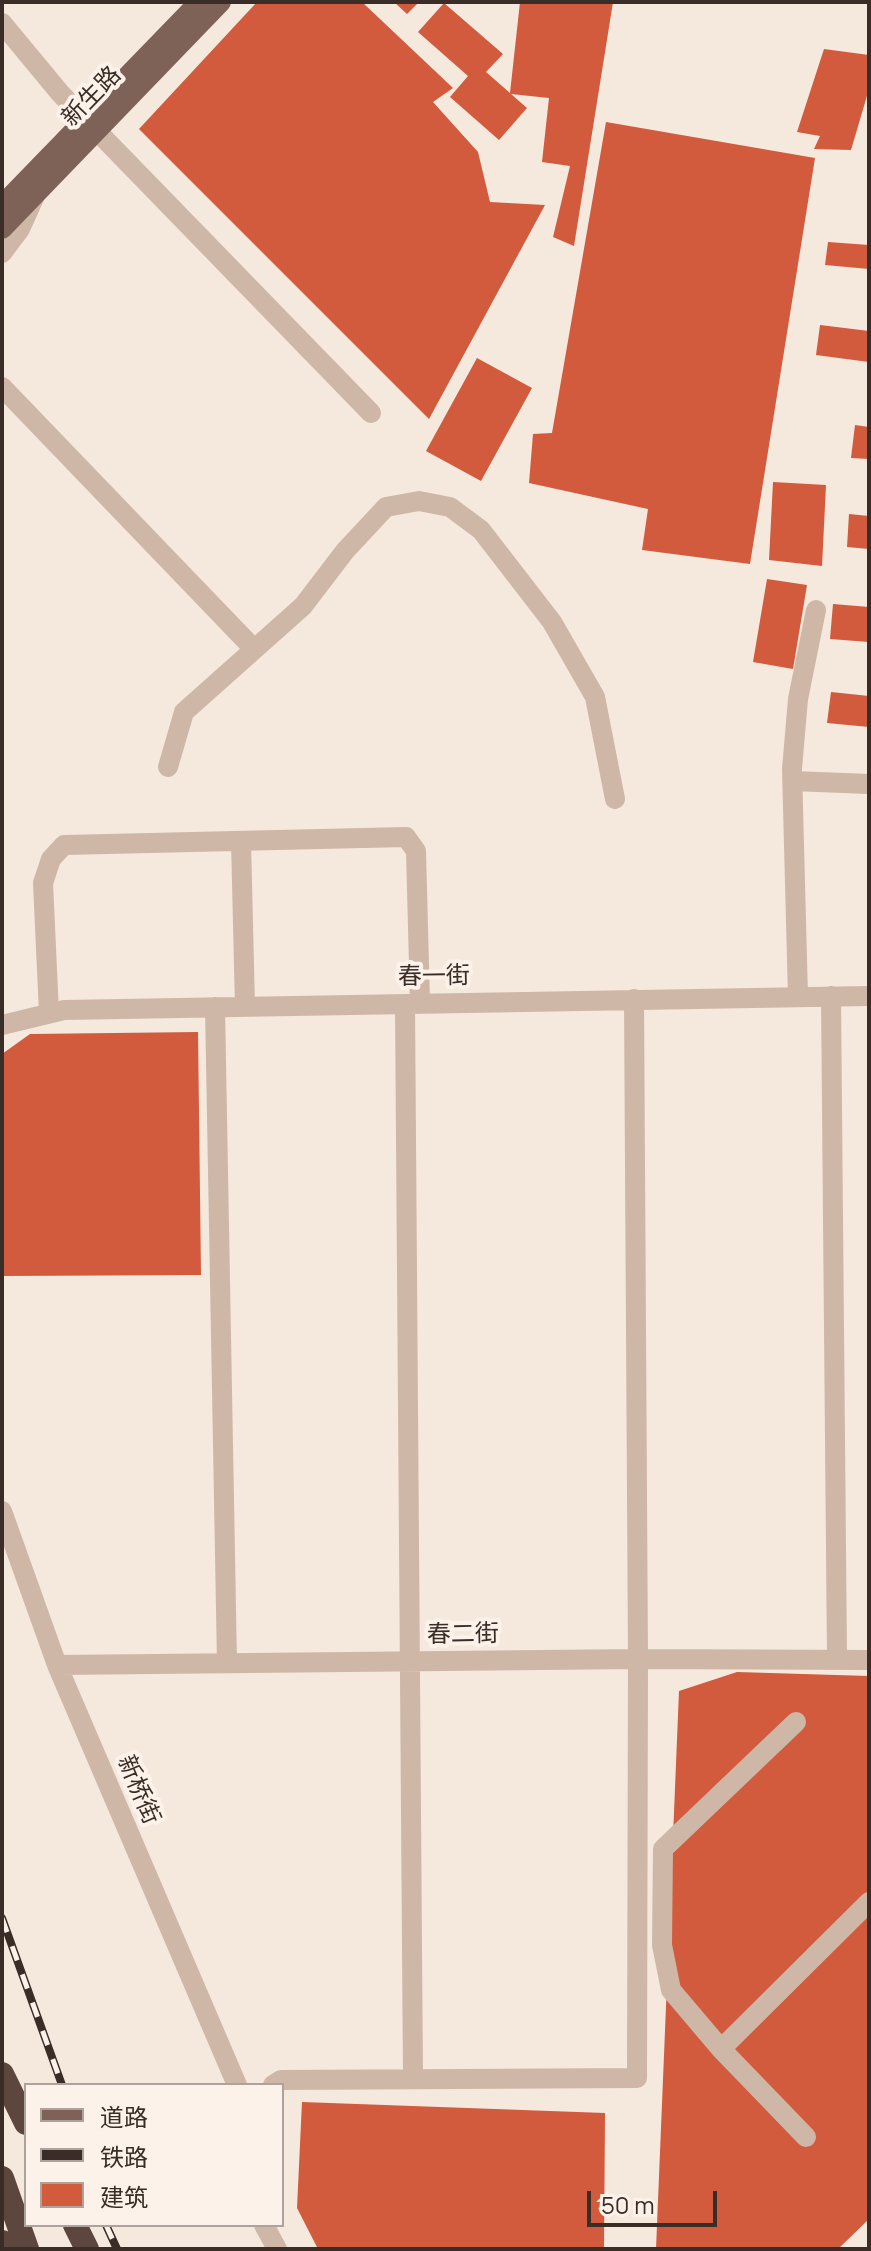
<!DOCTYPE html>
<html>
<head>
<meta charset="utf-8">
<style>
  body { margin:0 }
  #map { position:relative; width:871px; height:2251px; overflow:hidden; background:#f5e8dd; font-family:Manrope,"Noto Sans SC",sans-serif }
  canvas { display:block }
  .frame { position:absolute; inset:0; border:4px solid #3a2d28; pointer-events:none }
  .legend { position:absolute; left:24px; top:2083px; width:260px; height:144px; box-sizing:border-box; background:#fcf2ea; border:2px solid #aea39c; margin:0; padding:10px 14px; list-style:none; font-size:24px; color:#3a2d28 }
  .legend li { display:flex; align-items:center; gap:16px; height:40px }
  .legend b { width:40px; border:2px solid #aea39c }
  .scale { position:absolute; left:587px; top:2191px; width:130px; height:36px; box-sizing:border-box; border:4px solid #3a2d28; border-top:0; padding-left:10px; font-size:24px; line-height:28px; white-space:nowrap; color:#3a2d28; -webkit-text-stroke:6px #fcf2ea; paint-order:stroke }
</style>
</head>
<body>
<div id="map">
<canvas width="871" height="2251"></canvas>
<div class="frame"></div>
<ul class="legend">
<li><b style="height:10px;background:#7e6258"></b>道路</li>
<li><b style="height:10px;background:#3a2d28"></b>铁路</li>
<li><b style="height:22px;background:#d25a3d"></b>建筑</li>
</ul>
<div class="scale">50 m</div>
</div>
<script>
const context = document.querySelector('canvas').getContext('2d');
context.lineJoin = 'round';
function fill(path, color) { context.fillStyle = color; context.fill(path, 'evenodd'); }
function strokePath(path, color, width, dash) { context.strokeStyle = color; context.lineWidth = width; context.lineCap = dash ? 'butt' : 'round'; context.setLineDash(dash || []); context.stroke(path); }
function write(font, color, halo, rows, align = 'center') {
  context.font = font + ' Manrope,"Noto Sans SC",sans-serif'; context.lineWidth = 8; context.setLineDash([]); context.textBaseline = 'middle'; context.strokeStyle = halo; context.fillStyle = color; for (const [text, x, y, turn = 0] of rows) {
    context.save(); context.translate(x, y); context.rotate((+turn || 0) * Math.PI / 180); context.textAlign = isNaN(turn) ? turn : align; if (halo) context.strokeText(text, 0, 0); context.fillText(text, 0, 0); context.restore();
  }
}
const building = new Path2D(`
  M257,2H362L453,88L433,102L478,152L490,202L545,205L429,419L139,129Z
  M394,2H419L407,14Z
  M520,2H613L574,246L553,237L570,166L542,162L549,98L511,94L527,108L499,140L450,97L468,76L418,32L444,3L503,54L486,72L510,93Z
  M824,49L869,55V89L851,150L814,149L820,136L797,132Z
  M606,122L815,158L750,564L642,550L648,509L529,483L533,434L552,433Z
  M828,242L869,245V269L825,265Z
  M820,325L869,331V362L816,355Z
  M477,358L532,388L481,481L426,451Z
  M855,425L869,427V459L851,458Z
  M773,482L826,485L822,566L769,560Z
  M849,514L869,516V549L847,547Z
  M767,579L807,585L793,669L753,662Z
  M833,604L869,607V642L830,639Z
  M831,692L869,696V727L827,723Z
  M198,1032L201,1275L2,1276V1054L30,1034Z
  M737,1672L869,1676V2219L838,2249H656L679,1691Z
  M302,2102L605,2113L604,2249H318L297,2208Z`);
const minor = new Path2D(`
  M2,23L60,93L371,413
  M2,253L20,229L34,198
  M2,387L254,649
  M168,767L184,712L303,606L345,551L386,507L419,501L450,507L481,530L552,622L595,697L615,799
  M793,781L869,784
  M241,841L245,1007
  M831,996L837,1660
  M798,997L792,769L798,699L816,610
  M405,1004L413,2079
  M215,1007L227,1663
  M49,1013L43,883L51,859L64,845L406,837L416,851L420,1003
  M2,1025L64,1010L869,996
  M2,1511L57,1665L237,2085
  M57,1665L638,1659L869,1660
  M796,1722L663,1849L662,1945L671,1990L721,2049L806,2137
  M721,2049L869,1902
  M273,2085L281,2080L637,2078L638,1659L634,999
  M264,2225L277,2249`);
const major = new Path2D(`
  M2,205L199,2
  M2,229L221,2`);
const highway = new Path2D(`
  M2,2074L26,2123
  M2,2178L27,2249
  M75,2225L87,2249
  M2,2242L5,2249`);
const rail = new Path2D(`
  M2,1918L62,2085
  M106,2225L117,2249`);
const streetNames = [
  ["新生路",92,97,-46],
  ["春一街",434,977,-1],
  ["春二街",463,1635,-1],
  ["新桥街",138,1790,67]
];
fill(building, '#d25a3d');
strokePath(minor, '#ceb7a7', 20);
strokePath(major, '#7e6258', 20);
strokePath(highway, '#5c463e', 24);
strokePath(rail, '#3a2d28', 8);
strokePath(rail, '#fcf2ea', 5, [15]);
write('24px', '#3a2d28', '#fcf2ea', streetNames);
</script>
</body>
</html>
